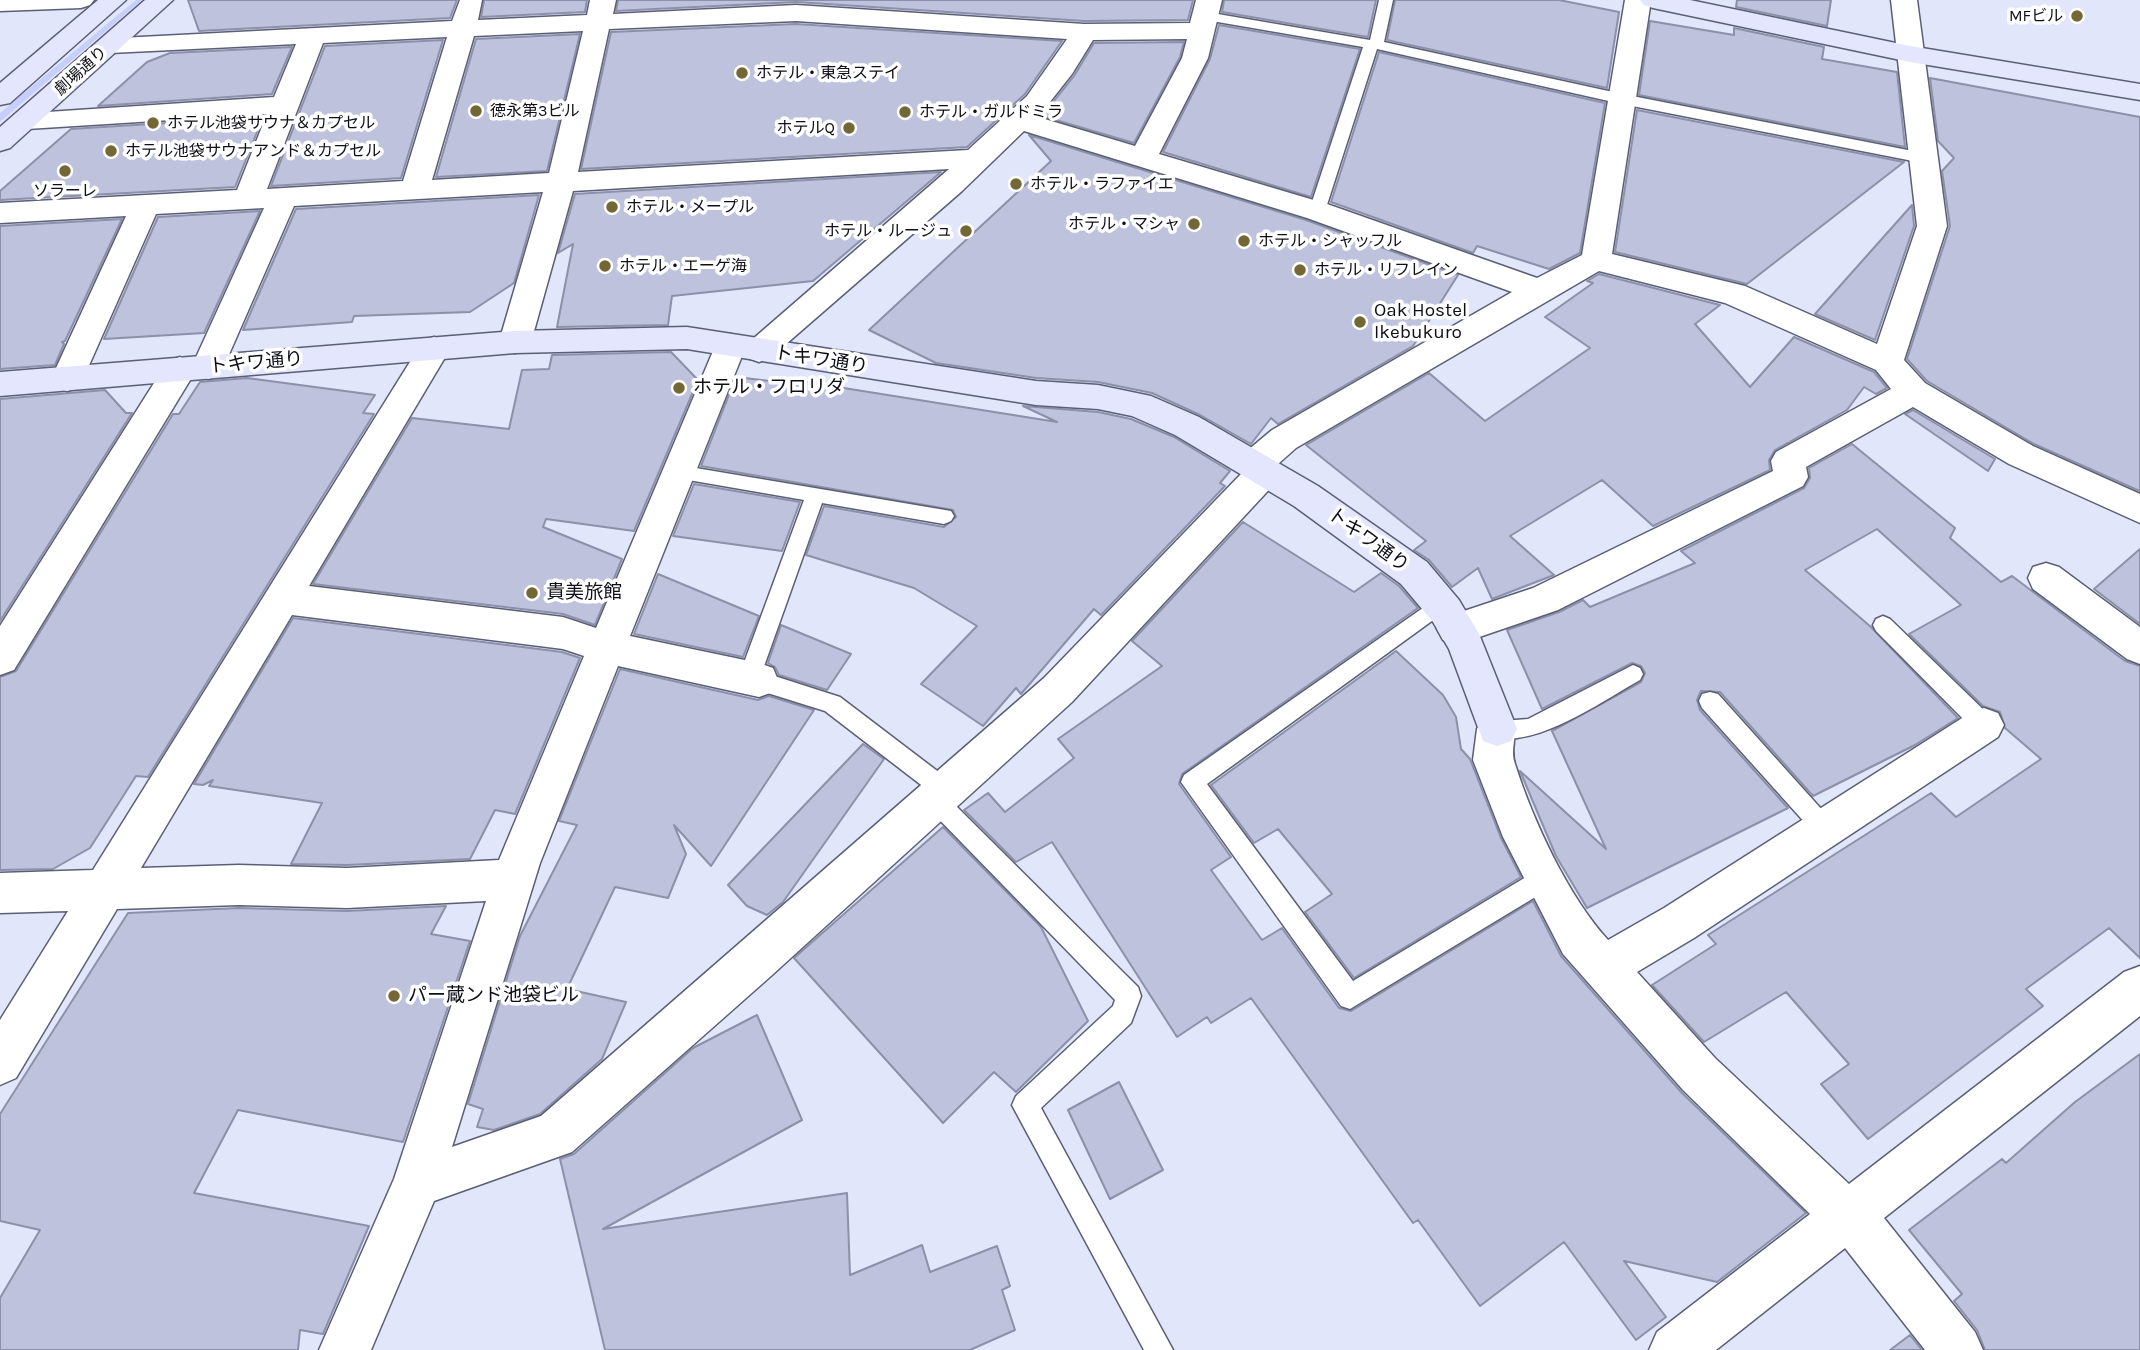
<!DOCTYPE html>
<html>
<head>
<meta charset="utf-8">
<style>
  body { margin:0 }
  canvas { display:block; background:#e2e6fb }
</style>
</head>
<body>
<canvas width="2140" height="1350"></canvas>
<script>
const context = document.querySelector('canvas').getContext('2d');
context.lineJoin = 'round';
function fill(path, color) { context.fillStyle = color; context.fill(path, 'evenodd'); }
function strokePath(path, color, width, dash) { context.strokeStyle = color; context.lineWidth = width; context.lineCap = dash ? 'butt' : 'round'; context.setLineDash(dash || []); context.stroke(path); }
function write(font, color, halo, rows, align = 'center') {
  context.font = font + ' Karla,"Noto Sans JP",sans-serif'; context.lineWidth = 7; context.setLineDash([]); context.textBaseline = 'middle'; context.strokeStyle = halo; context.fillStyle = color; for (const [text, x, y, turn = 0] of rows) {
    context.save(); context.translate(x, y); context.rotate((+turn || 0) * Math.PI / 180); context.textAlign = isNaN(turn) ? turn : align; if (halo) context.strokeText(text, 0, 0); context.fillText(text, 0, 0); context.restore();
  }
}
const green = new Path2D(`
  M136,0H142L0,122V113Z`);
const building = new Path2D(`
  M188,0H457L450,18L199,31Z
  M484,0H587L585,12L481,17Z
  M618,0H1193L1188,20L1084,21L796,2L616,11Z
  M1224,0H1376L1368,37L1222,12Z
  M1395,0H1559L1619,12L1607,88L1387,40Z
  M1737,0H1831L1827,26L1736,7Z
  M1650,21L1734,35V28L1824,47L1822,59L1897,72L1905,147L1639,95Z
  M796,24L1062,41L1025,94L967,147L581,169L611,32Z
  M1219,25L1360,49L1311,197L1163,152L1210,59Z
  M580,34L547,171L436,177L476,39Z
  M443,40L401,178L271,186L325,46Z
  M1184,42L1180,57L1134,143L1042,116L1074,76L1094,43Z
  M292,47L272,94L98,106L147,62L170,53Z
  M1379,52L1605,103L1580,253L1549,269L1477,246L1473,253L1331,202Z
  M1930,78L2140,117V491L2034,444L1927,381L1907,359L1950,226L1942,171L1954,158L1938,141Z
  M1637,110L1904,162L1747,284L1615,252Z
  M263,117L235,187L0,200V191L71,129Z
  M1029,135L1306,220L1458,275L1413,346L1278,424L1271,418L1251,444L1200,415L1152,393L1098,382L1036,378L936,363L869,330L1051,161Z
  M941,172L813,281L672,296L668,325L557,327L573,244L558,253L575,194Z
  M539,195L514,283L470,312L354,316L352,322L243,330L296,209Z
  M1912,205L1914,226L1875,340L1815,314Z
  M260,211L204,333L104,339L158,217Z
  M122,219L65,341L62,342L64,344L55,365L0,369V226Z
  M1599,274L1720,305L1695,324L1750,387L1794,337L1874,372L1887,388L1876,394L1864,387L1847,410L1775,450L1769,460L1770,470L1653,526L1602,480L1510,536L1554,575L1492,599L1478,568L1452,587L1429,560L1414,550L1426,541L1306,445L1429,373L1485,421L1590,348L1545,317L1593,283L1587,281Z
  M671,352L698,380L634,531L546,519L543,527L622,559L595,625L563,614L313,584L412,418L509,429L522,370L549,369L552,355Z
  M736,377L804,385L806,382L1057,422L1023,406L1098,412L1131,419L1174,437L1230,471L1220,483L1225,486L1101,615L1094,609L1021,694L1016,688L983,726L921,684L977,626L914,588L806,555L824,506L944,527L956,517L953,510L701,466Z
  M247,378L375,395L363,413L374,414L148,777L136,776L90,848L53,869L0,870V677L16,671L173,414H179L200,382Z
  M105,390L126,413H132L0,621V399Z
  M1913,410L1995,459L1988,471L1905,414Z
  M1852,444L1955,528L1950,538L2001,582L2012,576L2125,661L2140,666V958L2109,928L2026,989L2043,1006L1868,1139L1821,1084L1849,1064L1786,992L1704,1042L1652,985L1716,944L1708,935L1931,793L1956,817L2041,759L2005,728L2000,712L1983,706L1909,634L1961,605L1877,529L1805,570L1871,627L1958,718L1915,745L1813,796L1720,692L1701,691L1697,700L1700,710L1788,808L1587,908L1556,856L1520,771L1606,849L1552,731L1641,682L1645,673L1641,666L1632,663L1542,709L1507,630L1559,612L1583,600L1590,607L1695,563L1681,551L1804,488L1810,478L1809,468Z
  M694,484L800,502L782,551L673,536Z
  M1243,522L1354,592L1381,573L1399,586L1418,608L1182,774L1179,784L1231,857L1211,870L1262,940L1282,928L1339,1008L1351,1011L1533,901L1561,956L1681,1092L1806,1213L1717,1282L1624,1261L1666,1317L1636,1340L1564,1242L1480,1306L1418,1220L1413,1223L1251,998L1211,1023L1207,1017L1177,1037L1052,842L1016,862L964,810L988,793L1005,812L1074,758L1058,739L1162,666L1132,641Z
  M2140,549V624L2094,589Z
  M658,574L759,616L743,657L634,634Z
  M293,618L562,652L580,658L515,814L495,810L470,859L347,865L291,864L322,803L209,786L213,780L203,785L194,784Z
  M781,625L851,654L827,690L779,675L775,667L768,663Z
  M1396,651L1443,695L1456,717L1461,749L1470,759L1501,838L1521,877L1354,978L1305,912L1332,894L1278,829L1254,843L1211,785Z
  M620,669L758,700L769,696L814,710L711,866L674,825L686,854L668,898L615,887L567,989L626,1002L602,1059L540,1114L494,1130L477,1127L483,1109L468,1104L520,936L577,825L559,821Z
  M863,744L884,759L783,902L767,915L747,906L728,885Z
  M943,827L1041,927L1088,1021L1016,1092L994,1072L943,1123L794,958Z
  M446,906L431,934L470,941L403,1142L238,1110L194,1193L369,1226L323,1334L300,1330L298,1350H0V1298L40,1230L0,1221V1114L128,913L239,908L347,911Z
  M757,1015L802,1120L603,1229L847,1193L850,1275L922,1245L930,1272L997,1246L1010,1286L1002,1290L1015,1330L970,1350H605L560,1159L574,1154L693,1048Z
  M2140,1054V1350H1985L1977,1330L1954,1301L1962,1294L1909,1230L2002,1159L2006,1163L2075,1102Z
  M1119,1082L1163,1170L1110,1199L1068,1110Z
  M1910,1335L1922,1350H1890Z`);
const lane = new Path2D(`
  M1379,0H1393L1384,42L1622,94L1923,153L1931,158L1923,163L1622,104L1377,49L1325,211L1317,216L1311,215L1309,211L1363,47L1206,20L1199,16L1206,12L1370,40Z
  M678,465L951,511L954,516L951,521L944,524L822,503L762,672L840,697L953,783L956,790L949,799L1138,987L1141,996L1131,1023L1041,1108L1173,1350H1144L1012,1105L1016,1096L1113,1006L1115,1000L926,806L923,799L929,791L825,711L742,685L738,679L804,500L671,477L669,472Z
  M1440,596L1447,598L1450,604L1447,610L1207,784L1353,981L1536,871L1544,868L1552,871L1556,879L1552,887L1350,1009L1341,1006L1181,782L1184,775Z
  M1883,616L1890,619L1992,718L1995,725L1992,732L1984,734L1976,732L1876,631L1873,625L1876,619Z
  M1633,665L1640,668L1643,674L1640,680C1602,701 1533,751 1489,736L1486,729L1489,722L1528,719Z
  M1710,692L1718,694L1832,821L1835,828L1832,835L1824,838L1816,835L1702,708L1699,701L1702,694Z`);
const street = new Path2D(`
  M0,0H94L90,5L81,8L0,11Z
  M460,0H482L478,20L587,15L590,0H616L613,14L796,5L1084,24L1190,23L1196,0H1222L1208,58L1159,154L1327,204L1537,278L1582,255L1625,0H1651L1612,254L1745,286L1877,344L1917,226L1891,0H1917L1947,226L1904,360L1925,383L2033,446L2140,494V523L2009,464L1913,407L1806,467L1808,477L1803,486L1558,610L1456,645L1443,640L1437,629L1443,618L1533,588L1773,471L1771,461L1776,452L1891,389L1876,370L1725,303L1599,271L1296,448L1278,464L1282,472L1277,481L1072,702L771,976L572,1152L434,1201L371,1350H319L394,1179L486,901L347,908L239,905L117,909L16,1078L0,1085V1020L68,911L0,913V873L93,870L423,341L434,337L445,341L450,349L309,586L563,617L596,628L719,337L730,334L741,337L746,345L949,169L573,191L531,342L526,350L515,353L504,350L499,342L543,192L294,206L220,375L208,379L195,372L14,670L0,675V626L168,361L180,357L193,364L264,208L156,214L83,379L79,387L67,391L55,387L51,379L126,216L0,223V203L237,190L267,114L27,129L17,126L13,120L17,114L274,97L296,44L110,53L101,51L97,45L101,39L452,21ZM796,21L1067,39L1027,96L968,150L578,172L609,29ZM583,31L549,173L432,180L474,36ZM447,37L403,181L267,189L323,43ZM1187,39L1182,58L1135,146L1038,117L1072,74L1093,40ZM1024,131L1307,218L1512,292L1272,430L1241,456L1236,465L1241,474L1044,678L541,1116L452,1147L540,863L618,666L759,697L773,692L778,680L773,668L759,663L630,636L744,351L748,358L759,362L770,358L962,191ZM292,615L563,649L584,656L499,860L347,868L239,865L141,868Z
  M2046,563L2059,567L2140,627V664L2127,659L2033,589L2028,578L2033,567Z
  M1984,708L1998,713L2004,725L1998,737L1694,938L1637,972L1715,1058L1849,1184L2124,972L2140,966V1016L1884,1218L1975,1332L1983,1350H1925L1845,1248L1716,1350H1649L1657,1332L1810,1214L1683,1090L1563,954L1503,837L1473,760L1477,729L1483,717L1497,712L1511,717C1520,735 1509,747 1515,764C1533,821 1568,896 1608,940L1664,908L1970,713Z`);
const secondary = new Path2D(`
  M98,0H126L10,103L0,105V83Z
  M145,0H173L10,148L0,151V127Z
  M1640,0H1690L1910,46L2140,84V100L1910,62L1653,8L1644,5Z
  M687,327L1036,381L1098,385L1151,396L1199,417L1318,486L1427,562L1459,600L1479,634L1517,729L1511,741L1497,746L1483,741L1449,649L1433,622L1401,584L1294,506L1175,435L1132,416L1098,409L1036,405L687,349L515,353L0,396V372L515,331Z`);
const markers = [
  [2077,16,7,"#736835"],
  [742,73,7,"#736835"],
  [476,111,7,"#736835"],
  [905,112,7,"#736835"],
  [153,123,7,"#736835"],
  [849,128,7,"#736835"],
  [111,151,7,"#736835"],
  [65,171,7,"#736835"],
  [1016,184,7,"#736835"],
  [612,207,7,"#736835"],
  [1194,224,7,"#736835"],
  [966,231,7,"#736835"],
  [1244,241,7,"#736835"],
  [605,266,7,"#736835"],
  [1300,270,7,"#736835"],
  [1360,322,7,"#736835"],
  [679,388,7,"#736835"],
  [532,593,7,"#736835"],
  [394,996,7,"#736835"]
];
const farPoinames = [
  ["MFビル",2063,16,"right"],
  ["ホテル・東急ステイ",756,73],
  ["徳永第3ビル",490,111],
  ["ホテル・ガルドミラ",919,112],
  ["ホテル池袋サウナ＆カプセル",167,123],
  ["ホテルQ",835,128,"right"],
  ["ホテル池袋サウナアンド＆カプセル",125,151],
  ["ホテル・ラファイエ",1030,184],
  ["ソラーレ",65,191,"center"],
  ["ホテル・メープル",626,207],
  ["ホテル・マシャ",1180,224,"right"],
  ["ホテル・ルージュ",952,231,"right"],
  ["ホテル・シャッフル",1258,241],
  ["ホテル・エーゲ海",619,266],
  ["ホテル・リフレイン",1314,270]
];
const farStreetnames = [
  ["劇場通り",81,71,-42]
];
const poiNames = [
  ["Oak Hostel",1374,311],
  ["Ikebukuro",1374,333],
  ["ホテル・フロリダ",693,388],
  ["貴美旅館",546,593],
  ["パー蔵ンド池袋ビル",408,996]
];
const streetNames = [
  ["トキワ通り",821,360,9],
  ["トキワ通り",256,363,-5],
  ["トキワ通り",1368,540,36]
];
fill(green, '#c6cefb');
fill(building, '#bec2dc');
strokePath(building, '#8c90a8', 2);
strokePath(lane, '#5b5f75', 3);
strokePath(street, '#5b5f75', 3);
strokePath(secondary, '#5b5f75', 3);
fill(lane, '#fff');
fill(street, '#fff');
fill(secondary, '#e3e6fc');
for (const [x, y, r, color] of markers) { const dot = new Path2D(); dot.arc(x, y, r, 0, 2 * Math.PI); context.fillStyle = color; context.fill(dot); strokePath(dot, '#fff', 2.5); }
write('16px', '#0d0e17', '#fff', farPoinames, 'left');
write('16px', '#0d0e17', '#fff', farStreetnames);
write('19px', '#0d0e17', '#fff', poiNames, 'left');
write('19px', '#0d0e17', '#fff', streetNames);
</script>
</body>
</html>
